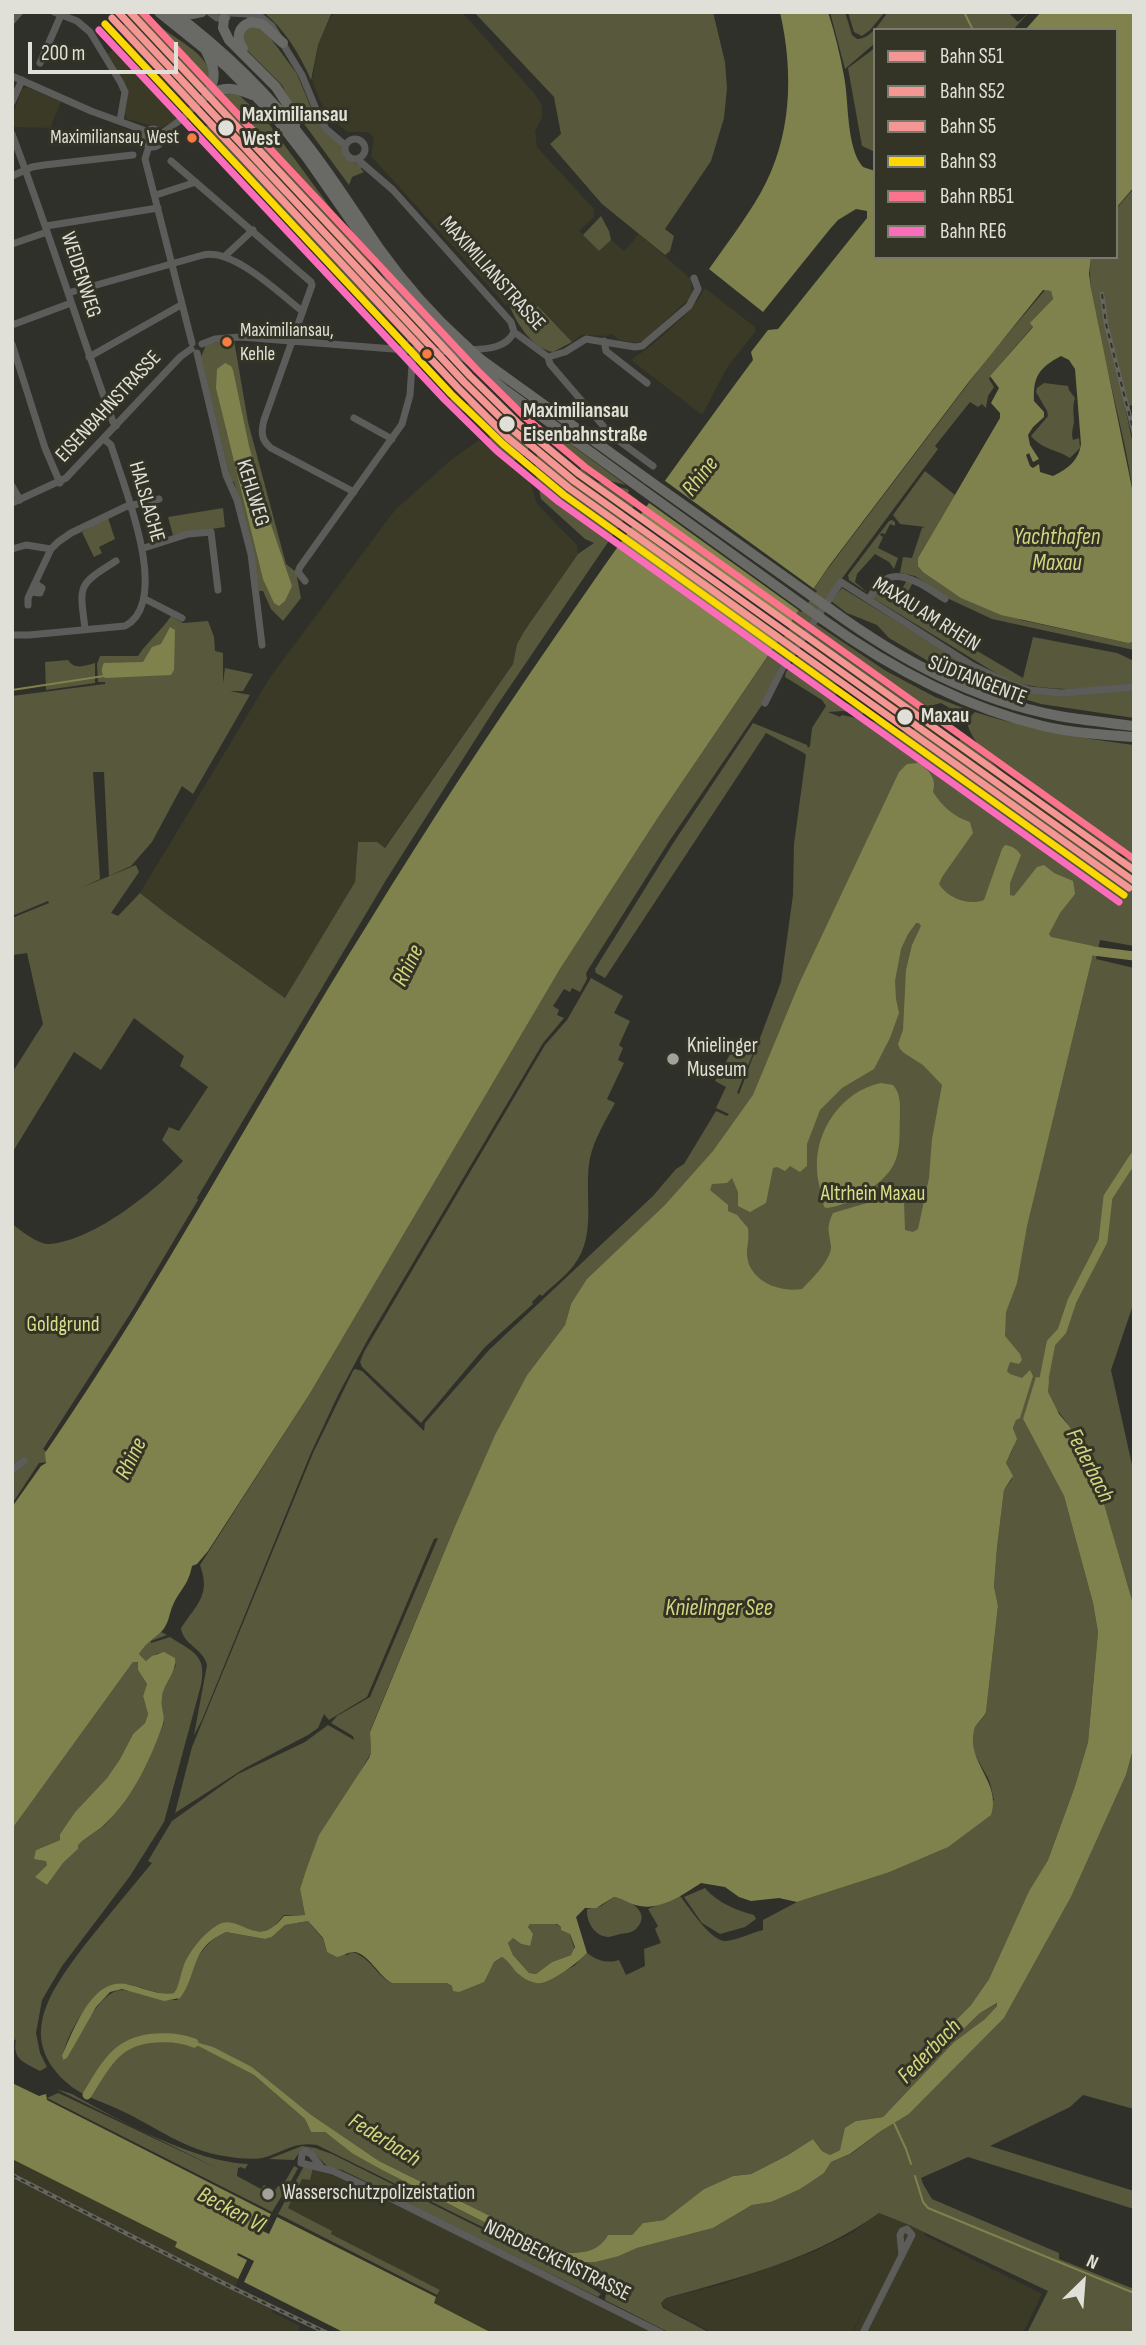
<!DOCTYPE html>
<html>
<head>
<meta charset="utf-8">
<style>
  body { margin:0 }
  #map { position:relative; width:1146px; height:2345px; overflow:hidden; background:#30302a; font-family:"Sofia Sans Condensed",sans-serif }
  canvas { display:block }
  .frame { position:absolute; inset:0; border:14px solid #e0e0d8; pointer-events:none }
  .legend { position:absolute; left:873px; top:28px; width:245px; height:231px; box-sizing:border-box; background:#343426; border:2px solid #79796d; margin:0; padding:9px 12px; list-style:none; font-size:21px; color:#e0e0d8 }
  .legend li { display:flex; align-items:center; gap:14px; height:35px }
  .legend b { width:35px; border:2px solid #79796d }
  .north { position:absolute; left:1048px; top:2247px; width:70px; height:70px; -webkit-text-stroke:5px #343426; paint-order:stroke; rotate:25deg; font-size:19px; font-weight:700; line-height:28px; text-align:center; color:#e0e0d8 }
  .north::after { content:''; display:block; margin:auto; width:24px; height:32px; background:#e0e0d8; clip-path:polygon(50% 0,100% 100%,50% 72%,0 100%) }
  .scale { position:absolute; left:28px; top:42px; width:150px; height:32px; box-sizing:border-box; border:4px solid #e0e0d8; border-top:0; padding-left:9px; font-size:21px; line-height:24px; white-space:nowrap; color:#e0e0d8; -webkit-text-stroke:5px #343426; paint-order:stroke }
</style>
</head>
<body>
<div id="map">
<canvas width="1146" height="2345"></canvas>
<div class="frame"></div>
<ul class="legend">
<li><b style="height:9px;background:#f49694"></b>Bahn S51</li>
<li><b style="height:9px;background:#f49694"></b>Bahn S52</li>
<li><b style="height:9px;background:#f49694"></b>Bahn S5</li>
<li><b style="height:9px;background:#fcd804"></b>Bahn S3</li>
<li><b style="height:9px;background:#fc738d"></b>Bahn RB51</li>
<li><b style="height:9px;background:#fb6dba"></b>Bahn RE6</li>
</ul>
<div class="north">N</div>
<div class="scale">200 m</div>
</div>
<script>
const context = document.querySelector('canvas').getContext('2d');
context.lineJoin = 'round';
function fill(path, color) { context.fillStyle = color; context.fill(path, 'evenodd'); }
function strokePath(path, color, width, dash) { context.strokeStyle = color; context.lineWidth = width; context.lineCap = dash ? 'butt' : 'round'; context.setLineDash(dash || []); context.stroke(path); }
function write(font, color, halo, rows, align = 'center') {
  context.font = font + ' "Sofia Sans Condensed",sans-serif'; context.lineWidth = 6; context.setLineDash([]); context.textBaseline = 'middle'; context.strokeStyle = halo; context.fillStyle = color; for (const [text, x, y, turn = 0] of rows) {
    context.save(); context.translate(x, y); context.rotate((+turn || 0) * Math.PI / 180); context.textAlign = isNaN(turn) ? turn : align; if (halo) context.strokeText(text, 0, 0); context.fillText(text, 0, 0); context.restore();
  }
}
const built = new Path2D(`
  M114,12H125L198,91L193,95L180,83L179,84Z
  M336,12H462L534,93L542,105V117L535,131L537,147L594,209V217L579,231L599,251L611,240L624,251L639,234L691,279L692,294L690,298L643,341L636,343L619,340L611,333L608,336L582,335L572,342L539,306L531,313L516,298L506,305L371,156L374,138L368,132H347L332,119L321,103L312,80L318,45L331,17Z
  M129,39L190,105L172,122L161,128L127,119L125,114L128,90L126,84L107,54Z
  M27,87L61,102L50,128L12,127L13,114L22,89Z
  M211,104L214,108L216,107L427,335L426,337L422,340L414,334L387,302L293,205L272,181L251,163L207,112L206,109Z
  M705,288L755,327V332L728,366L702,415L631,360L652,345L682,318L697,301Z
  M452,361L476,386L565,463L627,508L620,518L511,433L453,376L446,366Z
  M479,440L529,478L537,504L577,545L578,554L525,630L517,644L513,664L384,848L358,842L355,882L285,998L168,915L140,893L271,676L395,510L451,460Z
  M811,641L881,693L883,691L919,717L1134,875V885L927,737L900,718L886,710L884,712L874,705L876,701L804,651Z
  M12,2159L177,2242L175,2247L238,2279L236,2286L275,2306L272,2312L300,2326L298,2333H12Z
  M313,2168L349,2182L656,2333H492L433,2303L440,2291L330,2234L332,2231L288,2208L302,2179L310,2180Z
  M879,2213L925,2232L924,2235L1042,2294L1023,2333H853L870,2296L852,2333H713L663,2307L662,2303L667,2298L723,2284L811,2253L852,2233Z`);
const green = new Path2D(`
  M125,12C130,12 137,11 142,13C151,17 160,27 169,33C189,47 227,67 200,93Z
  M263,12H332L318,45L311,80C300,55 285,29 263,12Z
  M474,12H713L725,62L727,88L724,118L711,161L665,229L674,236L670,251L665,255L602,204L550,144L561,134L554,97Z
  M830,12H845L852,35L857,39C871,39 880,22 888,12H1008L1018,22L1029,12L1013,30H875V43L845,69Z
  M848,12H885L870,30L862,36L854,32Z
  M125,24L178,83L180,82L197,99L190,105L120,29Z
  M248,25L263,28L297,74L312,110L318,121L341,145L345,158L362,166L361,169L364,172L352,177L349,185L294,110L282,85L243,46L241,33Z
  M875,48V152L862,146L848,68Z
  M226,94H238L266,120L385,282L443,346H439L428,335L243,136L244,134L217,106L210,102L216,96Z
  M205,126H216L272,180L293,206L428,346L414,345L413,343L407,342V339L230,159L202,129Z
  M1134,188V402L1133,405L1125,407L1134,449V500C1128,452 1115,405 1105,358C1097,325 1087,291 1091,257H1116V209Z
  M601,216L609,231L611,240L599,251L583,235Z
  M1045,290L1051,291L1053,299L1031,323L1033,326L991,375L989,379L994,387L988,396L986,408L982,404L978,407L970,402L935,446L938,449L803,631L779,667L764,702L670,840L586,973L587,979L580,992L572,988L570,992L564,989L553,1006L559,1010L557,1015L564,1018L543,1043L368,1339L338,1395L310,1455L202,1720L194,1735L207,1665C203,1648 183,1645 181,1628C197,1604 211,1595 200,1565L309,1395L560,969L659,816L826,571L990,355Z
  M516,298L531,313L538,306L572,342L553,352C533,349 515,322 509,304Z
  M227,340H234L248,422L286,564L296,572L301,598L283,621L271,609L263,591H259L253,551L234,482L231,481L201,357L206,345Z
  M1044,383L1068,386L1069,390L1075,398C1072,407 1074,414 1074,422C1073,429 1071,432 1073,440L1079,438L1080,448L1070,458C1056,449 1043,450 1031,436L1048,416L1047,411L1036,392L1037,388Z
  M454,395L467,404L481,408L529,447L526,454L513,461L491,443L486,426L461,410L450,400Z
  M551,437H561L626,485L597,478L549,439Z
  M537,454L623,520L496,707L386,880L197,1198L198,1200L132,1311L43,1449L47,1452L48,1462L39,1463L12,1504V1224C22,1231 38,1245 50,1244C94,1240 154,1192 183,1161L162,1140L169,1127L179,1131L208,1087L180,1066L184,1056L134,1018L101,1070L74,1052L12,1153V1073L43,1024L27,953L13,955L12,918L49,903L48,901L12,916V696L105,684V682H98L97,664L100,656H138C148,641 161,631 171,616L183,623L208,621L214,637L215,651L223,653V684L225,668L253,674L243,691H230L250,695L193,794L182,786L152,842L131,866L109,876L104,772H93L100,879L83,887L136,865L139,872L111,913L118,916L140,893L168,915L285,998L355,882L358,842H377L385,848L513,664L517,644L525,630L578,554L594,543L585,539L541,499L535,470Z
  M581,468L597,482L627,489L629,490L628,493L638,500L630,511L578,473Z
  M925,471L955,495L918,558L1021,620L1128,643L1134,642V650L992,619L947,598L915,576L900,573L903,557L912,558L922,528L925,527L900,524L893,515Z
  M223,508L225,527L173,535L168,517Z
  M108,518L115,539L99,547L102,553L94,557L82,532Z
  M892,520L895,522V526L890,524L885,534L881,533L880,535L883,537L878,548L898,558L894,569L889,562L875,554L857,574L855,582L868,593L849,580L848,575L889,521Z
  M907,580L913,582L901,606L1023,678L1033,637L1117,653L1134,661V685C1086,688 1053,694 1007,680L873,598L875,591L895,602Z
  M842,588L951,655L1026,691L1134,690V718L1041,704L981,686L950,674L889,638L877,625L847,613L831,601Z
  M816,624L886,671L935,697L971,711L967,718L941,703L926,707L919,717L884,692L882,693L806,637Z
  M802,651L871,700L823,678L821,683L837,690L835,697L864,712L862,715L843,711L828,712L840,717L842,715L875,722L909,734L915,728L1134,885V946L1100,940L1096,959L1134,968V1302L1111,1370L1134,1474V1607L1098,1483L1070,1427L1058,1411L1023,1419L1064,1496L1093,1603L1098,1632L1088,1742L1075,1786L1048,1860L1029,1891L989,1979L971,2005L955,2021L925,2066L980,2013L998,2003L997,2006L985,2019L954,2042L883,2117L856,2121L840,2150L830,2155L822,2151L813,2139L788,2155L751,2174L733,2176L704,2189L664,2220L643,2223L632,2235H608C598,2252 583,2253 565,2253L379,2161L310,2114L252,2067L190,2041L254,2075L305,2119L311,2132H325L353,2154L382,2170L551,2256H619L637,2248L713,2228L752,2205L771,2202L824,2173L831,2162L851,2154L881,2131L909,2114L1004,2018L1071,1897L1126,1775L1134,1746V2109L1083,2095L1070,2107L990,2146L1134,2191V2209L968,2157L921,2178L923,2184L932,2199L1059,2253V2259L1134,2289V2333H1027L1048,2291L909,2225L879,2213C817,2258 739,2278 666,2298L661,2303L663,2308L710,2333H670L605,2300L606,2293L561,2266L317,2145C293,2141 283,2153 262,2158C250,2160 236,2158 224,2156C187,2151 156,2127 122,2111C104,2102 82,2097 66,2082C15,2036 53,1988 84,1946C106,1918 129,1891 152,1863L148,1861L172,1821L238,1774L305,1742L328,1725L354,1740L353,1736L331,1723L337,1716L370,1697L438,1538L434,1539L367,1697L329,1720L324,1714L318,1728L308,1735L245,1768L175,1813L192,1747L313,1453L353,1371L355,1369L362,1371L424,1431L425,1423L489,1350L653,1196L676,1169L684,1164L716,1111L727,1116L729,1114L716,1108L726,1087L715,1081L737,1042L754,1051L737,1093L739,1094L781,982L793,895L794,844L806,755L804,753L766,733L605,978L596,973L595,969L672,845L753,723L807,745L808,748L810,746L812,728L826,706L822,700L785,677L786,672ZM571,1304L1016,1420L1013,1428C1019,1441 1012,1451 1006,1463L1012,1479L1004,1490L997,1548L994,1586L998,1606L986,1712C984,1719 980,1720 976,1725C964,1744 980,1762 988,1778C991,1784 992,1793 994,1800L887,1873L797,1902L763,1920V1930C751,1933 738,1940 726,1941C711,1942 689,1907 680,1896L648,1909L658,1926L655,1929L661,1943L644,1949L645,1966L626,1975L619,1960C607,1964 596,1960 587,1953L574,1966L541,1983L519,1975L508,1960L502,1957L494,1962L486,1975L452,1986L447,1983H392C377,1977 371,1957 352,1952L347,1955L327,1952L323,1939L308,1921L285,1925L272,1937L265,1939L226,1932C197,1944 191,1975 177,2000C158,2001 142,1992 124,1990C100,1987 77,2040 67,2058L62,2059C66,2035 95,1979 126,1984C141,1986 158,1996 174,1993L208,1934L216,1926H240L253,1931H264L273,1928L284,1915H305L300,1889L305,1873L313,1854L371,1753L370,1731L455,1526L495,1436L527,1375L565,1325Z
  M68,660C75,670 84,666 95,663V683L46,690L45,662Z
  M975,712C1027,729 1079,738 1134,745V854L1127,856L1115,852L999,767C990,758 966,734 968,722C969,718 973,714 975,712Z
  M965,736L1006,776L1119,857L1134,860V875L957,746L961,737Z
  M591,978L623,996L614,1013L630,1021L619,1045L623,1048L618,1060L624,1063L607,1099L615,1103C606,1120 594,1139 590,1158C583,1193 598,1234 574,1265C566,1276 552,1286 542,1296L540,1294L532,1302L533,1304L485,1347L421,1423L362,1367L360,1362L364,1352L545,1045L567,1020Z
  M161,1632L167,1635L151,1641V1643L170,1637C193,1652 207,1655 201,1685L164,1822L130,1876L62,1966L42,2000L36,2033L40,2053L47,2067L40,2071C24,2062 12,2060 16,2039L12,2043V1829L133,1662L136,1661L139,1664L138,1670L147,1684L143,1696L148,1714L145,1723L133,1734L120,1759L107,1778L75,1812L60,1834V1840L36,1850L47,1861V1865L36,1877L47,1885L63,1863L78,1849L77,1845L105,1825L121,1806L150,1755L164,1723L161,1700L164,1687L176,1665L158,1653L146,1661L139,1654L146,1642Z
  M705,1888C716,1902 738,1911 754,1915L756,1919L745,1927L720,1934L702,1923L684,1897Z
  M614,1897C628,1899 653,1912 636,1929C632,1933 626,1933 620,1934C617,1935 613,1936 609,1937C595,1937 586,1922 587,1909L601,1906Z
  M554,1923L569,1932L575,1950L571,1955L552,1962L536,1974L529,1973L513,1955L508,1943L513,1938L521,1944L529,1946L532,1937L528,1927L530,1924Z
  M56,2089L72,2094C122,2122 195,2162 248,2164L245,2169L241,2167L238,2168L237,2176L261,2189L264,2185L275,2190L278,2186L282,2187L294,2166L298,2168C290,2184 281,2197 272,2212L47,2098L58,2093L67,2097L223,2171Z
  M302,2146L315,2148L332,2154L560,2268L601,2294L598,2297L375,2188L373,2185L342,2170L328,2167L310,2149L301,2150L294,2160L269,2159Z
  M304,2166L313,2168L310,2180L302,2179L288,2208L332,2231L331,2234L440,2290L437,2295L278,2214Z`);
const water = new Path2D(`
  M780,12H828C835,33 840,55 844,76C849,101 846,148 863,167L875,171V257H1091L1089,274L1091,289L1132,488L1134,642L1128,643L1001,615L961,598L923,572L918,566V558L1000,418V413L991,403L999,388L990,376L1033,327L1030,323L1053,299L1051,291L1043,290L968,383L829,566L659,816L560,969L309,1395L208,1551L197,1564L192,1566C188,1586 180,1589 173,1605C169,1614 169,1623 162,1631C153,1640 147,1641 139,1654L146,1661L152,1656L164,1652L175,1658C177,1673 163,1683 162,1698C160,1707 166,1716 163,1724C151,1758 133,1797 107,1822C99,1831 87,1836 78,1845V1849L63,1863L47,1885L35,1877L47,1865L46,1861L34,1859L36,1850L60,1840V1834L75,1812L107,1778L120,1759L133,1734L145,1723L148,1714L143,1696L147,1684L138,1670V1662H133L12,1829V1507L41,1466L46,1463L45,1453C163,1282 259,1098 369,922C488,728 618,543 753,360L751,352L768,330L778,329L867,218V211L856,209L838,220L830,229L763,312L709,269C726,245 745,220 760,194C792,138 794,74 780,12ZM1061,356L1069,360L1075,369L1081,444C1079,460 1068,469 1053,476L1040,472L1039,464L1033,468L1030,466L1026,455L1029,453L1033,462L1039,459L1030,445L1028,435L1033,427L1044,417V412L1034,401C1033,376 1039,368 1061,356Z
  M1041,12H1134V187L1116,208V30H1025Z
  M225,363L231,366L233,370L249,446L268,516L292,586L285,601L279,606L274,603L263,579L216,388L217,369Z
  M170,627L175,630L174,670L171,675L105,678C101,674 101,668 104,663L143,662L152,647L161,644Z
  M918,763C929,770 937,778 933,792C942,806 954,817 970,822L973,833L942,877L939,884C947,898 969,906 984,900L1002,849L1005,845C1012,846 1017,849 1021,855L1010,883V895L1014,896L1037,867L1044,865L1054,873L1073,881L1075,894L1060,913L1049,934L1051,937L1093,946L1092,958L1027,1226L1017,1283L1006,1312L1005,1336L1020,1354L1022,1360L1019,1364L1010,1362L1007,1371L1010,1374L1022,1378L1030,1370L1033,1376L1020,1418L1016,1420L1013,1428L1017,1439L1006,1463L1013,1476L1004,1490L997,1548L994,1586L998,1606L986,1712C983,1720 976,1722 974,1730C966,1763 1002,1782 991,1815L948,1847L887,1873L797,1902L779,1898L751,1901L739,1897L725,1887L701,1883C684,1894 662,1910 640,1906C630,1905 623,1898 614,1897L596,1908H585L576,1917L587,1953C579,1962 553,1981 541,1983C535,1984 526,1980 521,1976C513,1971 511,1962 502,1957L494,1962L484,1982L459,1992L453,1991L452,1986L447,1983H392C380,1978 367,1951 353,1952C349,1952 342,1956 337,1957L327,1952L323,1938L308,1921L285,1925L272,1937L265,1939L226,1932C189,1948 198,1975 180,1998L164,2001L122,1989L110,1992L96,2007L67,2058L63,2060L62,2056C73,2032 91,1978 126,1984C142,1987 158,1996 174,1993C179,1986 180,1977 183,1968C187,1954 203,1934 216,1926C240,1910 255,1953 284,1916L305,1915L300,1889L305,1873L319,1835L369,1758L371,1753L370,1732L455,1526L495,1435L527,1375L565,1325L571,1304L587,1279L665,1205L713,1151L753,1095L799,984L899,772L907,764ZM916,923H919L921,926L912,945L906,970L903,1030L898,1044L900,1049L904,1053L923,1065L942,1085L932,1139L929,1178L918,1229L913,1232L905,1230L904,1202L894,1195L881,1194L867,1203L833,1213C826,1228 829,1231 831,1246C832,1259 811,1280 802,1289C777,1293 745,1279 747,1250C748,1242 749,1236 748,1228L737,1215L728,1211V1205L710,1190L712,1184L727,1183L732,1178L738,1192V1206L750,1212L766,1203L773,1168L777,1167L785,1171L790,1166L800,1172L807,1166V1144L820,1110L842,1088L874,1069L890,1038L899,1013L896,999L895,981L901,949L908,934ZM530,1924H557L561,1927V1930L570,1934L575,1947L571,1955L552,1962L536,1974L529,1973L513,1955L508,1943L513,1938L521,1944L530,1946L533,1934L528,1927Z
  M881,1083L893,1085C901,1094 900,1105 900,1116C899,1130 901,1145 896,1159C889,1182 849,1206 827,1208L824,1207C822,1194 817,1181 817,1169C815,1130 842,1091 881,1083Z
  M1036,1377L1049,1379L1048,1392L1059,1414L1070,1427L1098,1483L1134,1607V1746L1126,1775L1071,1897L1004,2018L909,2114L881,2131L850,2154L831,2162L824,2173L800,2189L771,2202L752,2205L713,2228L637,2248L619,2256L595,2262H574L551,2256L382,2170L353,2154L325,2132H311L305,2119L254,2075L185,2039L213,2047L252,2067L310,2114L379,2161L565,2253C583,2253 598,2252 608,2235H632L643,2223L664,2220L704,2189L733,2176L751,2174L788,2155L813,2139L822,2151L830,2155L840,2150L845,2128L856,2121L883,2117L954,2042L985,2019L997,2006V2003L980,2013L925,2066L920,2063L955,2021L971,2005L989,1979L1029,1891L1048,1860L1075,1786L1088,1742L1098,1632L1093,1603L1064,1496L1023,1419Z
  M12,2083L39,2096L46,2094L47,2100L271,2214L264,2228L253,2223L252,2226L269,2234L277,2217L436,2297L434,2303L492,2333H345L244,2282L254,2261L238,2253L237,2255L247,2260L238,2279L175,2247L177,2242L12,2159Z`);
const pier = new Path2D(`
  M661,478L817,591L801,612L645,500Z
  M635,514L791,627L784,637L628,524Z`);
const stream = new Path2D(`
  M964,12L973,30
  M12,690L104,676
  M894,2123L906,2149L911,2164
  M915,2176L923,2202L928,2208L1134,2293`);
const river = new Path2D(`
  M1093,951L1134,956
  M1042,1389L1051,1343L1062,1331L1072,1301L1103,1241L1108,1197L1134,1157
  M87,2095C106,2064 117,2040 156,2038C170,2037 182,2038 194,2043`);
const minor = new Path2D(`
  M54,12L77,21L90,32L121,83L125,92L120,121
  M209,12L217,18L227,17
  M255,12L272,26L302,75L316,109L326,129L345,145
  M231,13L247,14L258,19
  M12,21L20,12
  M40,63L61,15
  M12,76L91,111L146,131
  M12,102L22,80
  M144 138a9 9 0 1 1 18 0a9 9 0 1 1-18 0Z
  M12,134C48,229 78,326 113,422L116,426
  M161,134L179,121L206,96
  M345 149a10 10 0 1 1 20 0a10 10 0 1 1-20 0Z
  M149,146L145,159L192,343
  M357,159L393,190L511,322L514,332L548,357L550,364L611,435L653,466
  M171,161L311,282L312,285L264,420C261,432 261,440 271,448L354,492
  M12,176L32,167L44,165L133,155
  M156,195L196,182
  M46,226L158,208
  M12,244L47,232
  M225,256L253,230
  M68,293L203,255C233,248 279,293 302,311
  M12,325L71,303
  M604,341L606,351L647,383
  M12,344L45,448L60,483
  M202,344L215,339L240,337L432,352L457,351
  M469,350C485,349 506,349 514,332
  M197,353L226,475L237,500L251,554L262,645
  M89,357L181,305
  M548,357L565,352L586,339L635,347L642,346L689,306L698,289L694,278
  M354,418L392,439
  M12,486L20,500
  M12,503L66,478L180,357L191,349
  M144,548L188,534L211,532L218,590
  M12,549L26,545L51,549
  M305,581L298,572L300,567L402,424L410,395L413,350
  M32,592L40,593L42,588L36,584
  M145,599L182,618
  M869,600C888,557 919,583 945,599
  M28,605V598L51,549L58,542L71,533L125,507L159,499
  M85,628C79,584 78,585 116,561
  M12,635H29L125,626C173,601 122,482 111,445L104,439
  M765,703L783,667L841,582L973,666L1008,683L1030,690L1061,693L1134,687
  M12,1470L24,1461
  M322,2168L311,2154L305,2151L302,2154L301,2163L333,2171L374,2190L661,2333
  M863,2333L912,2235L907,2229L902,2231L900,2235L902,2255`);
const highway = new Path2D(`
  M159,12L226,66L272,113L307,158L394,283L450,345
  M173,12C223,50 268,93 306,143C332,176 355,213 379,248C404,283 432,315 464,344
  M178,12L192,14L202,12
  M224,18L223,28L229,40L276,87L293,113L295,126
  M243,49C236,38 237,27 251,22L262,24L283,43
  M206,51C214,67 218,78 207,94
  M206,96C223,86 234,87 252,95
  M465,357L505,390L640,488
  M479,358L647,479
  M830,609C899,659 973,700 1059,716C1083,720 1109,723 1134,726
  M822,619C889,667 962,707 1043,726C1073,733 1104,735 1134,737`);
const rail = new Path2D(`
  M1102,294L1106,324L1134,433
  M12,2175L235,2289L327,2333`);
const highwayBridge = new Path2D(`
  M464,344L479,358
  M450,345L465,357
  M647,479L830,609
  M640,488L822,619`);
const rail1 = new Path2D(`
  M118,12L464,382L514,431L574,481L1134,881`);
const rail2 = new Path2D(`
  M112,18L458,388L508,438L569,488L1129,888`);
const rail3 = new Path2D(`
  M130,12L470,376L520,425L579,474L1134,870`);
const rail4 = new Path2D(`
  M105,24L451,394L503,444L564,495L1124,895`);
const rail5 = new Path2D(`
  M142,12L477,370L526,418L585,467L1134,859`);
const rail6 = new Path2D(`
  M99,30L445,400L497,451L559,502L1119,902`);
const markers = [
  [226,128,9,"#e0e0d8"],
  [192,138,6,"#f77d43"],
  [227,342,6,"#f77d43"],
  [427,354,6,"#f77d43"],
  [507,424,9,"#e0e0d8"],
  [905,717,9,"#e0e0d8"],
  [673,1059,7,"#a2a29b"],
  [268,2194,7,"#a2a29b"]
];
const busNames = [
  ["Maximiliansau, West",179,138],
  ["Maximiliansau,",240,331,"left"],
  ["Kehle",240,355,"left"]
];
const stopNames = [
  ["Maximiliansau",242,116],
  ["West",242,140],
  ["Maximiliansau",523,412],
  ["Eisenbahnstraße",523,436],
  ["Maxau",921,717]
];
const streetNames = [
  ["MAXIMILIANSTRASSE",492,274,48],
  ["WEIDENWEG",80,275,72],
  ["EISENBAHNSTRASSE",109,407,-47],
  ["KEHLWEG",252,493,73],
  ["HALSLACHE",146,502,74],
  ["MAXAU AM RHEIN",926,615,32],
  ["SÜDTANGENTE",977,681,21],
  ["NORDBECKENSTRASSE",557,2261,26]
];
const poiNames = [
  ["Knielinger",687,1047],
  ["Museum",687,1071],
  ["Wasserschutzpolizeistation",282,2194]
];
const parkNames = [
  ["Altrhein Maxau",873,1195],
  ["Goldgrund",63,1326]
];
const waterNames = [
  ["Rhine",701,477,-52],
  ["Yachthafen",1057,538],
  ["Maxau",1057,564],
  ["Rhine",409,966,-64],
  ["Rhine",132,1459,-64],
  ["Federbach",1089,1466,63],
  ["Knielinger See",719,1609],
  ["Federbach",930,2052,-46],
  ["Federbach",384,2141,32],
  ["Becken VI",231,2211,28]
];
fill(built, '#3a3a27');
fill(green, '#57583c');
fill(water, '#80824d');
fill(pier, '#30302a');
strokePath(stream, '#80824d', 2);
strokePath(river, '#80824d', 9);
strokePath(minor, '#5c5d5a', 7);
strokePath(highway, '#696966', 10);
strokePath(rail, '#666661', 4.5);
strokePath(rail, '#343426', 2, [5]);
strokePath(highwayBridge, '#696966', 10);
strokePath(rail1, '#f49694', 7);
strokePath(rail2, '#f49694', 7);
strokePath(rail3, '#f49694', 7);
strokePath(rail4, '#fcd804', 7);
strokePath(rail5, '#fc738d', 7);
strokePath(rail6, '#fb6dba', 7);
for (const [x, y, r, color] of markers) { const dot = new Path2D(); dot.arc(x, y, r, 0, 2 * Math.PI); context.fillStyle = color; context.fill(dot); strokePath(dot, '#343426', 2.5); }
write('19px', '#e0e0d8', '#343426', busNames, 'right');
write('bold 21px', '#e0e0d8', '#343426', stopNames, 'left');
write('21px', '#e0e0d8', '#343426', streetNames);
write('21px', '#e0e0d8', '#343426', poiNames, 'left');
write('21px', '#dbde88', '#343426', parkNames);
write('italic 23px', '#d4d680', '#343426', waterNames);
</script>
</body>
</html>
